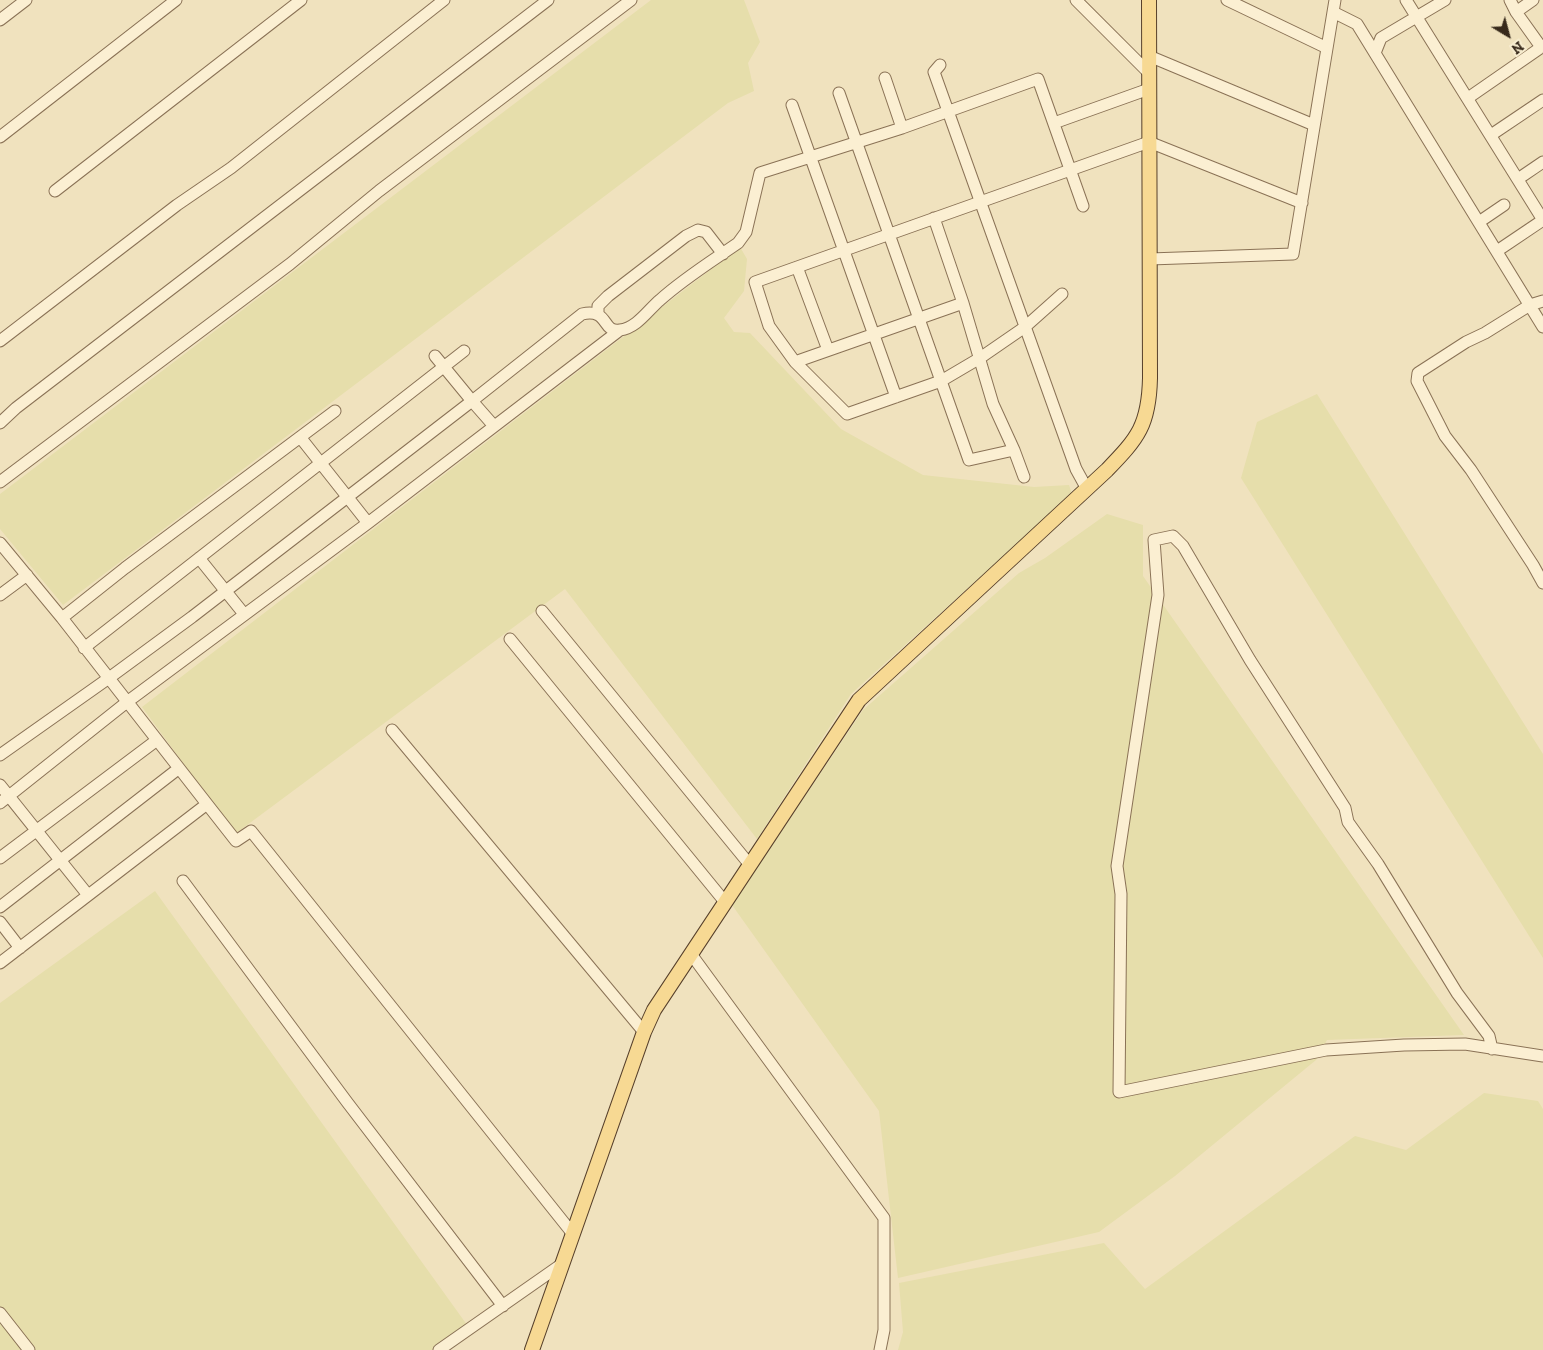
<!DOCTYPE html>
<html>
<head>
<meta charset="utf-8">
<style>
  body { margin:0 }
  #map { position:relative; width:1543px; height:1350px; overflow:hidden; background:#f0e2be; font-family:"Zilla Slab",serif }
  canvas { display:block }
  .north { position:absolute; left:1483px; top:10px; width:50px; height:50px; -webkit-text-stroke:4px #f7ecce; paint-order:stroke; rotate:143deg; font-size:14px; font-weight:700; line-height:20px; text-align:center; color:#382a1b }
  .north::after { content:''; display:block; margin:auto; width:18px; height:22px; background:#382a1b; clip-path:polygon(50% 0,100% 100%,50% 72%,0 100%) }
</style>
</head>
<body>
<div id="map">
<canvas width="1543" height="1350"></canvas>
<div class="north">N</div>
</div>
<script>
const context = document.querySelector('canvas').getContext('2d');
context.lineJoin = 'round';
function fill(path, color) { context.fillStyle = color; context.fill(path, 'evenodd'); }
function strokePath(path, color, width, dash) { context.strokeStyle = color; context.lineWidth = width; context.lineCap = dash ? 'butt' : 'round'; context.setLineDash(dash || []); context.stroke(path); }
const farmland = new Path2D(`
  M651,0H744L760,42L748,63L754,91L728,103L63,605L0,529V494Z
  M740,247L747,259L744,291L724,318L734,332L750,333L841,429L923,475L1034,487L1069,485L1072,494L851,694L757,839L565,589L235,834L142,707Z
  M1317,394L1543,754V958L1241,478L1257,422Z
  M1107,514L1143,525V576L1464,1035L1327,1040L1316,1060L1175,1176L1099,1232L898,1278L879,1111L732,905L863,710L1019,573L1045,558Z
  M155,891L470,1329L442,1350H0V1003Z
  M1484,1093L1538,1101L1543,1109V1350H898L903,1332L899,1283L1104,1243L1145,1289L1355,1136L1406,1150Z`);
const minor = new Path2D(`
  M1076,0L1149,73
  M1227,0L1327,48
  M1406,0L1543,220
  M1510,0L1516,12L1541,47
  M1333,12L1357,24L1543,327
  M1516,12L1533,0
  M0,20L26,0
  M1375,53L1381,38L1445,0
  M1149,56L1314,125
  M940,65L934,72L1076,469L1087,489
  M885,78L902,128
  M839,93L969,460L1014,450
  M1468,98L1543,46
  M792,105L896,397
  M1054,123L1149,89
  M1491,135L1543,100
  M0,137L176,0
  M1518,179L1543,162
  M55,191L301,0
  M934,218L963,303L993,404L1014,450L1024,477
  M1479,222L1504,205
  M1497,251L1543,220
  M1150,259L1293,254L1335,0
  M797,267L828,350
  M1062,294L1025,327L980,358L941,381L847,414L795,362L769,326L755,282L1149,142L1302,203
  M1543,301L1530,305L1485,333L1466,342L1418,373L1417,381L1445,436L1471,470L1533,565L1543,583
  M598,313V306L608,296L686,236L698,230L706,232L723,254
  M0,341L177,205L231,168L444,0
  M435,356L472,401L582,314C610,308 601,333 620,330C637,328 648,310 660,300C683,279 712,261 738,243L746,232L760,173L902,128L1038,79L1083,206
  M795,362L963,303
  M0,423L16,408L548,0
  M300,437L368,523
  M0,482L290,264L379,191L631,0
  M0,543L62,618L207,804L0,963
  M199,558L244,614
  M0,595L27,575
  M542,611L750,865
  M62,618L125,568L335,411
  M510,639L725,902
  M84,648L464,351
  M392,730L644,1032
  M0,755L109,678L192,617L472,401L494,426
  M0,785L88,895
  M0,803L127,702L368,523L620,330
  M207,804L236,841L251,831L573,1234
  M0,858L157,740
  M183,881L347,1102L503,1306
  M0,907L178,769
  M0,922L20,948
  M691,954L884,1218V1330L880,1350
  M1492,1049L1489,1036L1457,993L1378,864L1348,822L1345,808L1250,660L1183,546L1173,536L1154,540L1158,595L1117,866L1121,894L1119,1092L1326,1050L1404,1045L1465,1044L1543,1056
  M0,1313L29,1350
  M439,1350L562,1264`);
const major = new Path2D(`
  M532,1350L644,1032L654,1010L859,700L1107,470C1138,438 1149,425 1150,378L1149,0`);
fill(farmland, '#e6deab');
strokePath(minor, '#8a7256', 13);
strokePath(major, '#57402b', 16);
strokePath(minor, '#fbefd2', 11);
strokePath(major, '#f7d993', 14);
</script>
</body>
</html>
